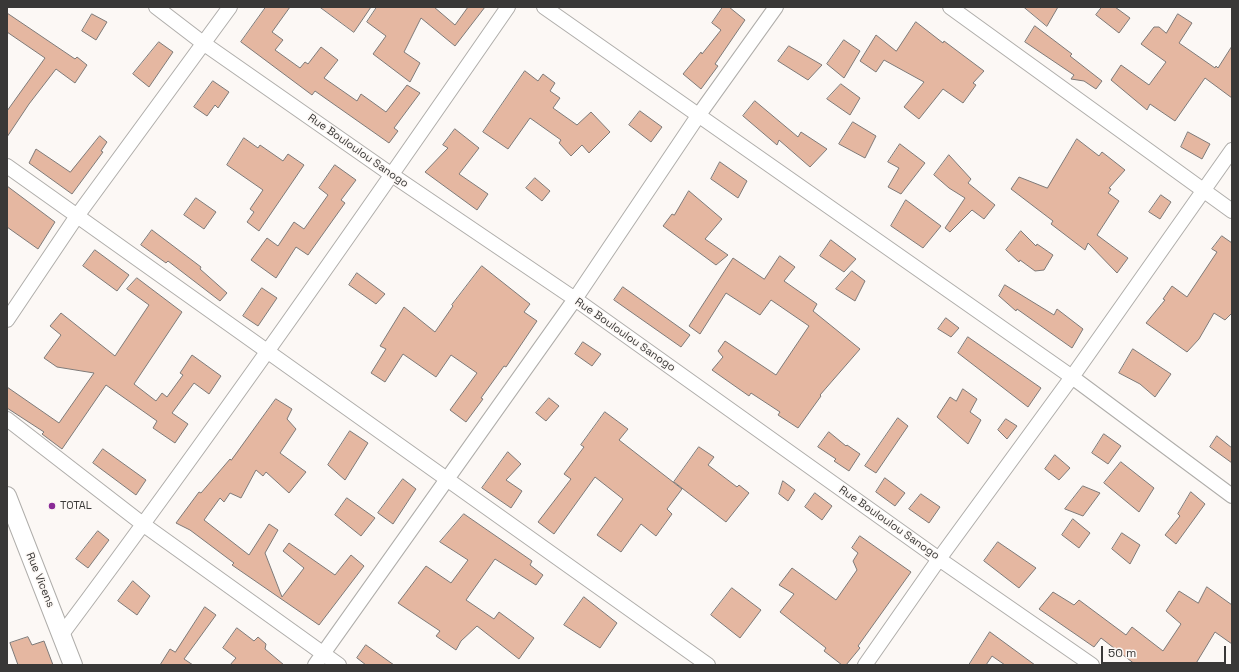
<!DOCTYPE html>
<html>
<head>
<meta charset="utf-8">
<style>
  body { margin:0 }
  #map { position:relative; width:1239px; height:672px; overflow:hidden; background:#fcf8f5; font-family:"Space Grotesk",sans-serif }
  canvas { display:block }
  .frame { position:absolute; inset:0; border:8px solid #393837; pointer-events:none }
  .scale { position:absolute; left:1101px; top:646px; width:125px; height:18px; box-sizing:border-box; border:2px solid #393837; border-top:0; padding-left:5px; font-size:12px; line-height:14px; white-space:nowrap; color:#393837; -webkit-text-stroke:3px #fcf8f5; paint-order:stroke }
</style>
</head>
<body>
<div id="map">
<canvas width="1239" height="672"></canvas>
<div class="frame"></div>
<div class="scale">50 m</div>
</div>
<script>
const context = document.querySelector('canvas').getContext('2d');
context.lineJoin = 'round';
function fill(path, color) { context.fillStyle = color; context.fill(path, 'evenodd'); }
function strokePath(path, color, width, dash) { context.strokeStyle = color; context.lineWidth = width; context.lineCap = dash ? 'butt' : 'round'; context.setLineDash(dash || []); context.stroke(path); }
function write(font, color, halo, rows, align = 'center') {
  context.font = font + ' "Space Grotesk",sans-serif'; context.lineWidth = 3; context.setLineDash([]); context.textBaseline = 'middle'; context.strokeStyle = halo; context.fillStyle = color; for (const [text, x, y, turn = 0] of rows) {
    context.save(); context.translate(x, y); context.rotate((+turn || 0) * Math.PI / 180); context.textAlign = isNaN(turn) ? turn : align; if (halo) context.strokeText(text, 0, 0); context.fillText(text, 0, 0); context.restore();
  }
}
const building = new Path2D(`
  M266,7H290L272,32L283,40L275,50L300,68L305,62L308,64L321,47L338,60L324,78L357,101L361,94L386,112L407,85L420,93L394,128L398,131L389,143L315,91L312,95L241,42Z
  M320,7H371L354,32Z
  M377,7H434L455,25L468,7H485L455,46L421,18L404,52L420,63L410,82L373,54L386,36L367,22Z
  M723,7H729L745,20L715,64L718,66L701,89L683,74L701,52L702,54L721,30L712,23Z
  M1024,7H1058L1047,26Z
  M1102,7H1115L1130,18L1119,33L1096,15Z
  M7,13L75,59L77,57L87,65L75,83L56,69L29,104L7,137V111L45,58L7,32Z
  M92,14L107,22L96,40L82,31Z
  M1178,14L1192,23L1179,43L1215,68L1216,66L1218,68L1232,46V98L1205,78L1175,121L1150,104L1147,110L1111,80L1121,65L1149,85L1166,62L1141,44L1154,27H1159L1166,33Z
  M916,22L943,43L944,41L984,71L973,83L976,85L963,103L943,89L919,119L904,107L924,82L884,60L876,72L860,61L876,35L896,51Z
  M1035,26L1072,54L1070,56L1102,81L1096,89L1084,81L1071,79L1074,75L1025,42Z
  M844,40L860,51L844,78L827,64Z
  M159,42L173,52L149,87L133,74Z
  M789,46L822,65L808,80L778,61Z
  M525,71L538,81L543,74L555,83L550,91L560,98L553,108L577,125L591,112L610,132L589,153L582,145L571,156L559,143L561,140L530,118L508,149L483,132Z
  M213,81L229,92L218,108L215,105L207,116L194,107Z
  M841,84L860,98L850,115L827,99Z
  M755,101L798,137L801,132L827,149L810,167L779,140L777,145L743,116Z
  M640,111L662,127L651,142L629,125Z
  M853,122L876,136L865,158L839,144Z
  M455,129L479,148L459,174L488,194L477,210L425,172L448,148L443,145Z
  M1188,132L1210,144L1202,159L1181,147Z
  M100,136L107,142L101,151L103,152L72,194L29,163L36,149L70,172Z
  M244,138L258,148L260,145L283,161L288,154L304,165L259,231L247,222L254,212L250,209L263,190L227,165Z
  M1077,139L1099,156L1102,152L1125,170L1109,188L1111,189L1108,193L1119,201L1097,235L1128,258L1117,273L1088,243L1085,250L1051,224L1053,221L1011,189L1019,177L1047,188Z
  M900,144L925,163L901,194L888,187L899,168L888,162Z
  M949,155L971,179L968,183L995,205L984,219L972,210L950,232L945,228L965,198L949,188L934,175Z
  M720,162L747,181L738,198L711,179Z
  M335,165L356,180L341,200L345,203L308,255L296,247L276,278L251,260L267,238L278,246L294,222L304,229L328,195L319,188Z
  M535,178L550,191L542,201L526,188Z
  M7,186L55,222L38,249L7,227Z
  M689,191L722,219L705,239L728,255L716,265L663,226L672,214L674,215Z
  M1161,195L1171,202L1160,219L1149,212Z
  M196,198L216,212L204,229L184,215Z
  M906,200L941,226L923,248L891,226Z
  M152,230L201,267L200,269L227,293L220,301L168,261L166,263L141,245Z
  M1021,231L1036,246L1037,244L1053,255L1044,270L1035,271L1020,260L1019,262L1006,250Z
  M1222,236L1232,243V313L1225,320L1214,313L1199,339L1187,352L1146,323L1165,300L1163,299L1172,286L1187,297L1217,252L1212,249Z
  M831,240L856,259L844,272L820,256Z
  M95,250L129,275L117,291L83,266Z
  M780,256L795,267L784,281L817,304L813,311L860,349L820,395L821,396L798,428L778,415L780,412L751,393L749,396L712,370L723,357L718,351L725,341L776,375L809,326L771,300L760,315L726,293L700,334L689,326L733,258L764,279Z
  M482,266L530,304L524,312L537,321L506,367L504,366L481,398L483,399L466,422L450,410L477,373L451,355L436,377L403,354L385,382L371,373L386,349L380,346L404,307L435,332L453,306L452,305Z
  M852,271L865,281L855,301L836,289Z
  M357,273L385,294L376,304L349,285Z
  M137,278L182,312L134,384L156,401L162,393L167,397L183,375L180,373L192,355L221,376L209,394L194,383L172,413L188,424L175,443L153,428L157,421L106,385L62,449L42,434L44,432L7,408V387L59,423L94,373L57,367L44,358L61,335L50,326L61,313L115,356L149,305L127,289Z
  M1005,285L1054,315L1057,309L1083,329L1072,348L1017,309L1016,311L999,296Z
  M623,287L690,335L681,347L614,300Z
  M262,288L277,298L258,326L243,316Z
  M946,318L959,328L951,337L938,329Z
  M968,337L1041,388L1028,407L958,353Z
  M583,342L601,354L592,366L575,354Z
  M1133,349L1171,374L1155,397L1140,384L1119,373Z
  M963,389L977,399L970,412L981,420L968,444L937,417L950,397L956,401Z
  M549,398L559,406L546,421L536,413Z
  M276,399L292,409L287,419L296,429L280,453L306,472L289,493L266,472L263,476L256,470L241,498L230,493L224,502L220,498L204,520L249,555L269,524L278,530L265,553L282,597L304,568L283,551L289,543L335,575L351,555L364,566L319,625L232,565L234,563L190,530L176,523L199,492L201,493L230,459L231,460Z
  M605,412L628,429L619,440L682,489L667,509L672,514L656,536L641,524L621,552L597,535L623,499L595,477L554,534L538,522L571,479L564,474L584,447L581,445Z
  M898,418L908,426L876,473L865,466Z
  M1006,419L1017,426L1007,439L998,430Z
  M350,431L368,443L345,480L328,465Z
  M829,432L846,446L847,445L860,454L849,471L834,461L836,459L818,447Z
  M1104,434L1121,446L1108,464L1092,453Z
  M1217,436L1232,448V463L1210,447Z
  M699,447L714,457L708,465L737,487L739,485L749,493L726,522L674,482Z
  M103,449L146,480L136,495L93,463Z
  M508,452L521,464L506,480L522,491L511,508L482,488Z
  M1055,455L1070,468L1059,480L1045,469Z
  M1121,462L1154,488L1139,512L1104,483Z
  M885,478L905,493L895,506L876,492Z
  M403,479L416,489L393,524L378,513Z
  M783,481L795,490L788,501L779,494Z
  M1083,486L1100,493L1083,516L1065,509Z
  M1191,492L1205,504L1176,544L1165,535L1180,516L1178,514Z
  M815,493L832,506L822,520L805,507Z
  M921,494L940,507L929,523L909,509Z
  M347,498L375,518L361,536L335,515Z
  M464,514L532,561L530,565L543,575L536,585L495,559L466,600L494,619L499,612L534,638L519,659L477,626L461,641L456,650L436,636L440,631L398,603L426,566L451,583L468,560L440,542Z
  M1073,519L1090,533L1079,548L1062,535Z
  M98,531L109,540L88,568L76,559Z
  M1122,533L1140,545L1130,564L1112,549Z
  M860,536L911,572L858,646L860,648L846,665H842L824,651L826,648L780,612L794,594L779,585L792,568L836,600L857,570L853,561L858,553L852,548Z
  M998,542L1036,568L1019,588L984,561Z
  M133,581L150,596L137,615L118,601Z
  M1207,587L1232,605V644L1215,632L1195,665H1136L1101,638L1094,647L1039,609L1053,592L1074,605L1079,600L1126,635L1132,627L1163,651L1181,624L1166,611L1179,591L1198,603Z
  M732,588L761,610L740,638L711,615Z
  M584,597L617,623L600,648L564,625Z
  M205,607L216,615L184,659L193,665H160L170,649L175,652Z
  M237,628L254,641L258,637L266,644L265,649L284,665H230L236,658L223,648Z
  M990,632L1035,665H1005L992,656L986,665H969Z
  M28,637L32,645L44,641L53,665H18L10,643Z
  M366,645L394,665H366L357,658Z`);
const minor = new Path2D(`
  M156,7L203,43L392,175L575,299L939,559L1092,665
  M544,7L1072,377L1232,496
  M950,7L1232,211
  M7,166L708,665
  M7,320L77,216L230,7
  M7,419L144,525L339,665
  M62,634C215,429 362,218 508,7
  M315,665L575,299L698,116L776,7
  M865,665L939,559L1072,377L1232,150`);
const tertiary = new Path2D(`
  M7,496L73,665`);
const markers = [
  [52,506,4,"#892b96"]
];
const streetNames = [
  ["Rue Bouloulou Sanogo",358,151,35],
  ["Rue Bouloulou Sanogo",625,335,35],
  ["Rue Bouloulou Sanogo",889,523,35],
  ["Rue Vicens",40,580,68]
];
const poiNames = [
  ["TOTAL",60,506]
];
fill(building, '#e5b7a1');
strokePath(building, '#7e7a78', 1);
strokePath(minor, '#afadaa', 16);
strokePath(tertiary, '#afadaa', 20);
strokePath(minor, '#fff', 14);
strokePath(tertiary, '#fff', 18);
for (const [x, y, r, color] of markers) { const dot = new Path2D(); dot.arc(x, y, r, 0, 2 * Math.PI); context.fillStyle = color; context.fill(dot); strokePath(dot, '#fcf8f5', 1.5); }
write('11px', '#393837', '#fcf8f5', streetNames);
write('11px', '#393837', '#fcf8f5', poiNames, 'left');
</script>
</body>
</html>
